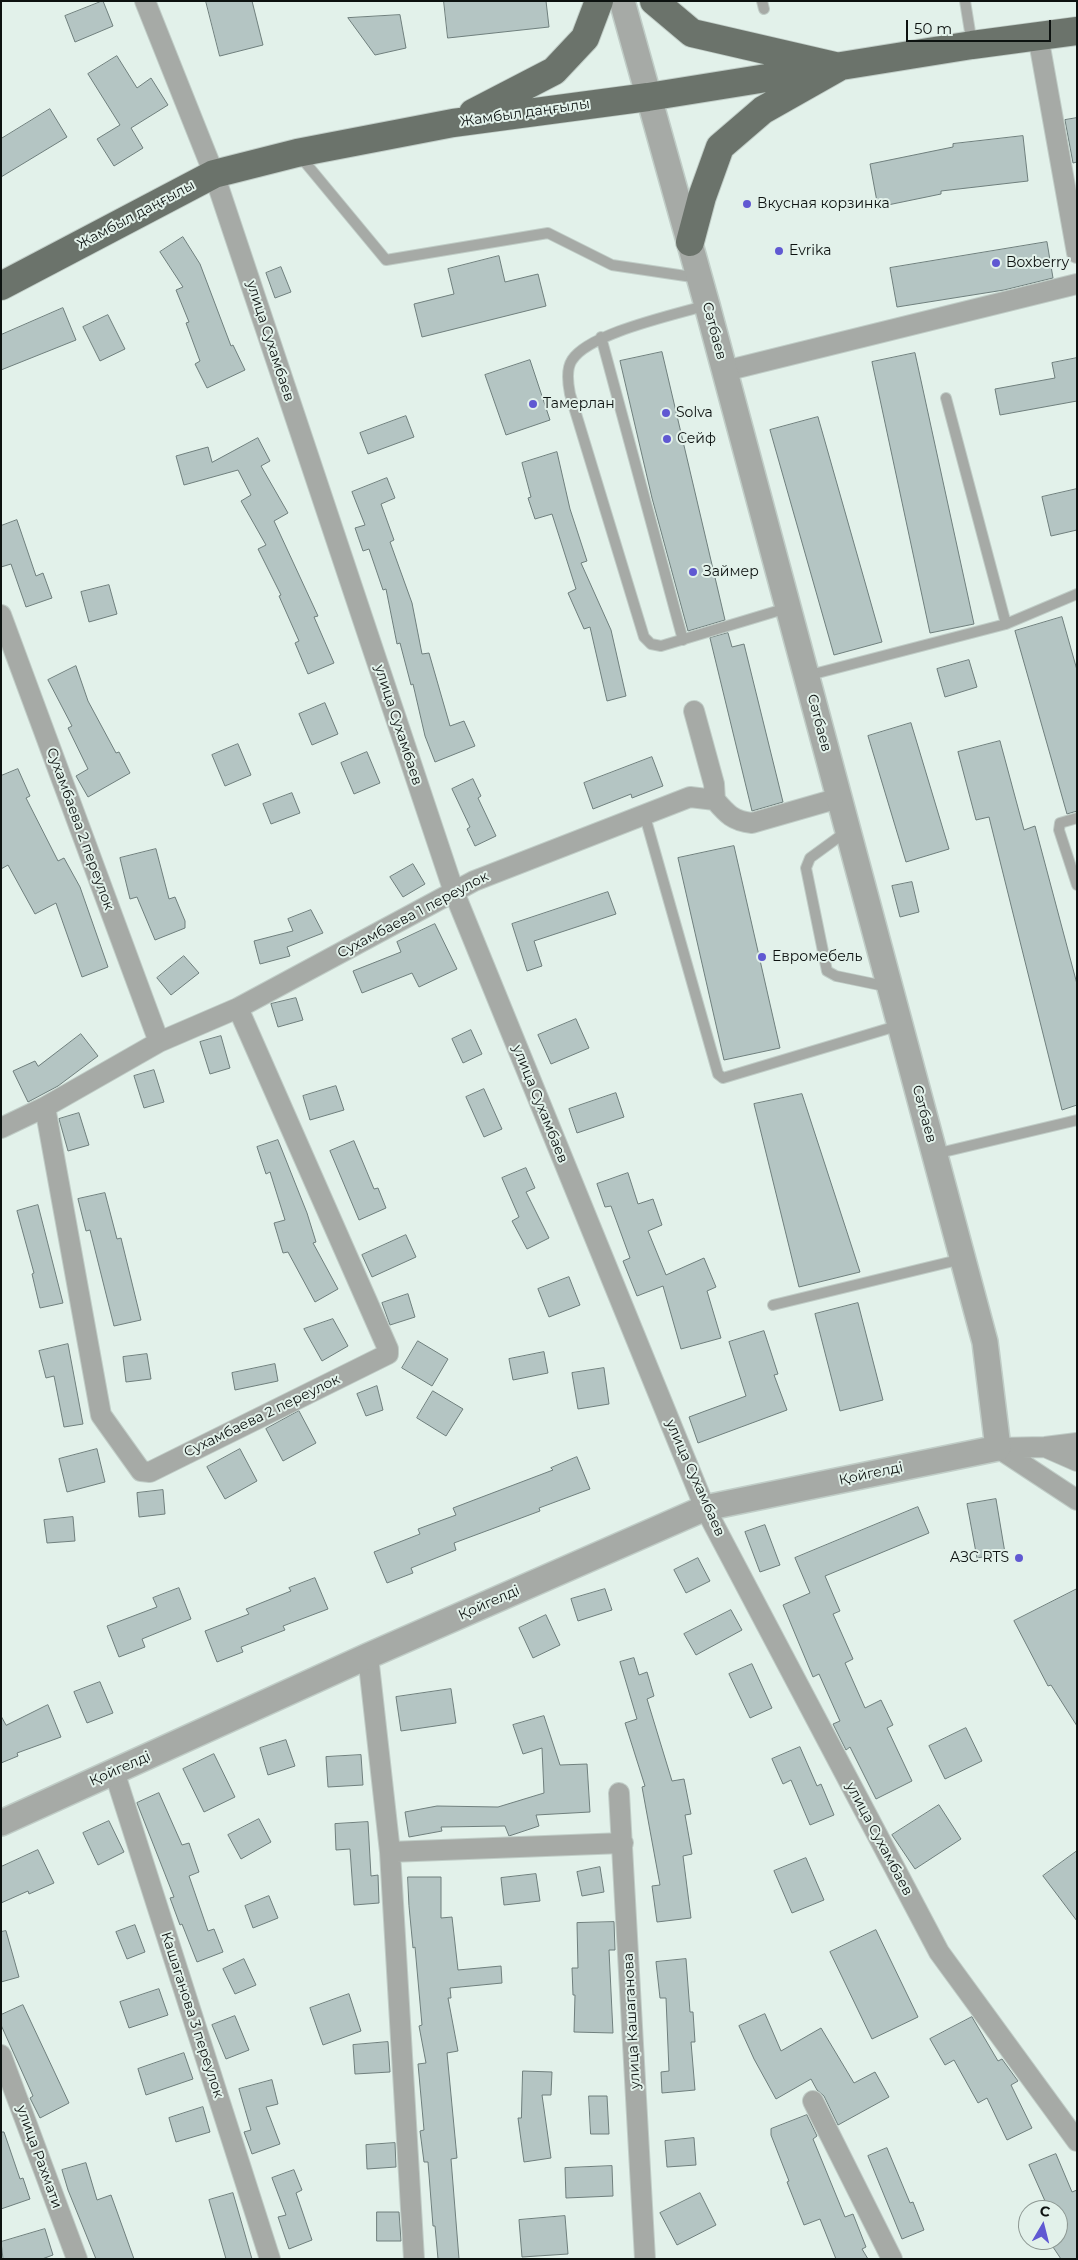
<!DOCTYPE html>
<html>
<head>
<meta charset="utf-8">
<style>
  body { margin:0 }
  #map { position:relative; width:1078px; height:2260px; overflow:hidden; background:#e2f1ea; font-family:Montserrat,sans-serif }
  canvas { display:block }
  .frame { position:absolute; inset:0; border:2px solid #0d1210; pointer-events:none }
  .north { position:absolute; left:1018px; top:2200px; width:50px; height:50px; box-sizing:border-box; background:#e2f1ea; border:1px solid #8d9893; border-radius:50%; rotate:8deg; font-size:14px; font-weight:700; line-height:20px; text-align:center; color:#0d1210 }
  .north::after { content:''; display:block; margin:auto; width:18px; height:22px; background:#6059d2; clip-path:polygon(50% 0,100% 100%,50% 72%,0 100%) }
  .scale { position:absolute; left:906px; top:20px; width:145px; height:22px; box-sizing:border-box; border:2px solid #0d1210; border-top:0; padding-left:6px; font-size:15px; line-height:18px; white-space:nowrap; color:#0d1210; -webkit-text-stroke:4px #e2f1ea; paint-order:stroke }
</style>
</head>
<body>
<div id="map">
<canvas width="1078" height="2260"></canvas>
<div class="frame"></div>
<div class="north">С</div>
<div class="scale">50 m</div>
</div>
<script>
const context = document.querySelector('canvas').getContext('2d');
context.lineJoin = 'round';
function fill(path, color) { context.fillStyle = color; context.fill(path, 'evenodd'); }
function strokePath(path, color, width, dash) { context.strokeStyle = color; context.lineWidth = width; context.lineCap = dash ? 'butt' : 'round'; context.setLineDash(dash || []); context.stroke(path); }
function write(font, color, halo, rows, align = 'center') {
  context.font = font + ' Montserrat,sans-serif'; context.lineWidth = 4; context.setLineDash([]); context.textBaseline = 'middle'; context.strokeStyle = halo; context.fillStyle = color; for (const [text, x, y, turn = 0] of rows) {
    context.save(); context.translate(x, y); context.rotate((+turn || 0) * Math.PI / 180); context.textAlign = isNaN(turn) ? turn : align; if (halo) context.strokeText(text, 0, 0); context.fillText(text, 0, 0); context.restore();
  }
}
const building = new Path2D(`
  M103,1L113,26L75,42L65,16Z
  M206,1H252L263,45L220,56Z
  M444,1H546L549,27L448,38Z
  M400,15L406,48L375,55L348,18Z
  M117,56L137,88L151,78L168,105L131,128L143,148L114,166L97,139L120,125L88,74Z
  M50,109L67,137L1,177V139Z
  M1077,118V162L1073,163L1065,120Z
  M1023,136L1028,181L941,191V194L878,207L870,164L953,147V144Z
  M183,237L200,264L231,346L233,345L245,370L207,388L195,364L200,361L186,323L189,322L176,290L183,287L160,252Z
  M1047,242L1053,278L1004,290L897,307L890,268Z
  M499,256L505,282L538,274L546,306L422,337L414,304L454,294L448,269Z
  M281,267L291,292L275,298L266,273Z
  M63,308L76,340L1,370V335Z
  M108,315L125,349L100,361L83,327Z
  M662,352L725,620L688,631L652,498L620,361Z
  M915,353L974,624L930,633L872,362Z
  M1077,358V401L1000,415L995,389L1055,378L1052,363Z
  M530,360L550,420L506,435L485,375Z
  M406,416L414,437L368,454L360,433Z
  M818,417L882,642L834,655L770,430Z
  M258,438L270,461L261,466L288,513L274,521L318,616L314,617L334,663L308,674L295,643L299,641L279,596L281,595L258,549L266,545L241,501L251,495L238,470L184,485L176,456L208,447L212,462Z
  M557,452L570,509L587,561L581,563L611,630L626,696L607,701L590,627L584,629L568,593L576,589L552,514L535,519L528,498L531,497L522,463Z
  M387,478L395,498L381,504L394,540L390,542L412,603L422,654L429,653L450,726L464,721L475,746L435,762L425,736L413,684L411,685L400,643L397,644L386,589L383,590L369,549L363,551L355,528L365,525L352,492Z
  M1077,489V530L1051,536L1042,497Z
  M17,520L36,576L43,573L52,598L26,607L11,564L1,567V526Z
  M109,585L117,614L89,622L81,592Z
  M1062,617L1077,670V811L1067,814L1015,631Z
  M728,633L732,647L744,644L783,802L752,811L710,638Z
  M969,660L977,687L945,697L937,669Z
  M76,666L88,701L116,753L119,752L130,773L88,797L76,776L88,769L68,728L72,726L48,680Z
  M325,703L338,734L312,745L299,714Z
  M911,723L949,849L906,862L868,736Z
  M1000,741L1024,830L1035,826L1077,984V1105L1062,1110L989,817L976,820L958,752Z
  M238,744L251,775L225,786L212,755Z
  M367,752L380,783L354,794L341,763Z
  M652,757L663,786L632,798L631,794L593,809L584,783Z
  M18,769L30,796L26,798L58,861L64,858L80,887L108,967L82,977L56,903L35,914L8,865L1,869V776Z
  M473,779L481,796L478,798L496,836L475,846L467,829L470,827L452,789Z
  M292,793L300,813L271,824L263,804Z
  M734,846L780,1048L724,1060L678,858Z
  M156,849L169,899L175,897L185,921V928L155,940L137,897L130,899L120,858Z
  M413,864L425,884L403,897L390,877Z
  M912,882L919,912L900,917L892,886Z
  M608,892L616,914L534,941L542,966L527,971L512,924Z
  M311,910L323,933L287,947L290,956L260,964L254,941L293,931L288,919Z
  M435,924L457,969L419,987L412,973L362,993L353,971L401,952L397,942Z
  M184,956L199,973L171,995L157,978Z
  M296,998L303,1020L278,1027L271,1004Z
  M576,1019L589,1048L551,1064L538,1035Z
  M471,1030L482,1054L463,1063L452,1039Z
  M81,1034L98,1056L58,1086L28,1102L13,1071L35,1061L38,1066Z
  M221,1036L230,1068L210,1074L200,1042Z
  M154,1070L164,1102L144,1108L134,1076Z
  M336,1086L344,1110L310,1120L303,1096Z
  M484,1089L502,1129L484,1137L466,1097Z
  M616,1093L624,1117L577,1133L569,1109Z
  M802,1094L860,1272L799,1287L754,1104Z
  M79,1113L89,1145L68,1151L59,1119Z
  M278,1140L307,1213L316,1242L313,1243L338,1289L315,1302L288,1252L283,1253L274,1223L285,1220L270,1172L266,1174L257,1147Z
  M354,1141L374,1189L378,1188L386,1208L359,1220L330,1151Z
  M526,1168L535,1188L526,1192L549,1238L527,1249L512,1221L519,1217L502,1178Z
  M628,1173L638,1204L653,1199L662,1225L648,1231L666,1275L704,1258L716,1287L707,1291L721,1338L681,1349L663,1286L637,1296L623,1261L630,1258L611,1206L605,1207L597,1184Z
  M105,1193L117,1239L121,1238L141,1320L114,1326L90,1230L86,1231L78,1199Z
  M38,1205L63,1303L40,1308L32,1274L34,1273L17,1211Z
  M406,1235L416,1257L372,1277L362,1255Z
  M569,1277L580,1305L549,1317L538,1289Z
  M408,1294L415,1317L390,1325L382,1303Z
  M858,1303L883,1400L840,1411L815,1314Z
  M333,1319L348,1346L322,1361L304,1329Z
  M764,1331L778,1374L774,1375L787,1410L698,1443L689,1417L746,1396L729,1342Z
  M418,1341L448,1359L432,1386L402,1368Z
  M68,1344L83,1424L64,1427L54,1376L46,1378L39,1351Z
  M544,1352L548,1373L513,1380L509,1359Z
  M147,1354L151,1379L126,1382L123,1357Z
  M275,1364L278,1381L235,1390L232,1373Z
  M604,1368L609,1404L578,1409L572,1373Z
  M377,1386L383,1410L366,1416L357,1394Z
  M433,1391L463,1409L446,1436L417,1418Z
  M299,1411L316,1443L283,1461L266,1429Z
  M97,1449L105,1482L67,1492L59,1459Z
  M240,1449L257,1481L225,1499L207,1467Z
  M577,1457L590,1489L539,1508L540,1511L454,1543L456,1550L411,1568L413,1573L387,1583L374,1552L420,1534L418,1529L456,1515L453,1508L553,1470L551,1468Z
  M163,1490L165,1514L139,1517L137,1493Z
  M996,1499L1005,1553L977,1558L967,1504Z
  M918,1507L929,1533L825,1576L840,1611L833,1614L853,1659L845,1663L865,1708L881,1700L893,1725L887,1728L912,1781L876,1799L850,1747L846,1750L833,1724L840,1721L819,1674L813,1677L783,1605L810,1593L795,1558Z
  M73,1517L75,1541L47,1543L44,1520Z
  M765,1525L780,1565L760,1572L745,1532Z
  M698,1558L710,1581L686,1593L674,1570Z
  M315,1578L328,1609L283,1626L285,1630L241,1647L243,1652L217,1662L205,1631L249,1614L246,1609L291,1591L289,1588Z
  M179,1588L191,1619L142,1639L145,1647L119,1657L107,1626L157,1607L153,1598Z
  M605,1589L612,1610L578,1621L571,1599Z
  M1077,1589V1726L1051,1685L1048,1686L1014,1621Z
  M731,1610L742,1630L696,1655L684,1634Z
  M546,1615L560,1645L533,1658L519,1628Z
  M634,1658L639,1675L647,1672L654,1696L647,1699L672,1781L684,1779L691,1814L685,1815L692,1854L683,1856L691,1918L657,1922L652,1886L660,1885L642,1787L645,1786L625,1723L637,1719L620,1662Z
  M752,1664L772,1708L750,1718L729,1674Z
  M100,1682L113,1713L87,1723L74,1692Z
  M451,1689L456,1723L401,1731L396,1697Z
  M48,1705L61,1737L17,1753L18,1756L1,1763V1716L6,1725Z
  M544,1716L560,1765L587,1764L590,1812L536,1815L539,1826L509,1836L505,1826L441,1827L442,1831L409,1837L405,1812L437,1806L498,1807L544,1793L542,1748L523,1754L513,1725Z
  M966,1728L982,1761L945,1779L929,1746Z
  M286,1740L295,1766L268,1775L260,1748Z
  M800,1747L817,1786L821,1784L834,1815L810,1825L791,1780L783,1784L772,1759Z
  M214,1754L235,1797L204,1812L183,1769Z
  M361,1755L363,1785L328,1787L326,1757Z
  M159,1793L182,1845L189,1843L199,1872L189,1876L208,1931L214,1929L223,1952L197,1962L182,1924L180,1925L170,1898L174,1897L137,1803Z
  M939,1805L961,1839L915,1869L892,1835Z
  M259,1819L271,1842L241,1859L228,1835Z
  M109,1821L124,1852L98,1865L83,1833Z
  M368,1822L371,1876L378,1875L379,1903L354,1905L350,1849L336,1850L335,1824Z
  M38,1850L54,1883L29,1894L28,1891L1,1903V1867Z
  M1077,1851V1921L1043,1876Z
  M806,1858L824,1900L792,1913L774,1871Z
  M600,1867L604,1892L582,1896L577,1872Z
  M536,1874L540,1901L504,1905L501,1878Z
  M408,1877H441V1918L452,1917L458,1970L501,1966L502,1983L450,1988L451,1998H448L458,2051L447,2053L457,2158L451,2159L459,2259H438L435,2226H433L428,2162H424L420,2131L424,2130L418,2064L426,2063L419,2026L422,2025L415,1947L413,1948L409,1906Z
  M269,1896L278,1918L253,1928L245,1906Z
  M614,1922L615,1950H609L613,2033L574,2032L575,1995H573L572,1968H578L577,1923Z
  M135,1925L145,1952L127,1959L116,1932Z
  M876,1930L918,2017L872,2039L830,1952Z
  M6,1931L19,1977L1,1982V1932Z
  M244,1959L256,1985L235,1994L223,1969Z
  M686,1959L690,2012H693L695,2042H691L695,2090L662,2093L661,2072L669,2071L666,1998H660L656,1962Z
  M159,1989L168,2015L129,2028L120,2002Z
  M349,1994L361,2031L323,2045L310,2008Z
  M23,2005L69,2103L40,2118L30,2098L33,2096L1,2025V2015Z
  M765,2014L781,2051L821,2028L854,2083L875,2072L889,2097L838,2125L824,2096L817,2090L811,2079L776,2099L754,2059L739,2026Z
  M235,2016L249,2050L226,2059L212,2025Z
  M972,2017L998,2061L1002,2059L1015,2077L1018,2081L1011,2085L1032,2128L1007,2140L987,2098L978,2103L954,2060L945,2065L930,2039Z
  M388,2042L390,2072L355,2074L353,2045Z
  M184,2053L193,2079L146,2095L138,2069Z
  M523,2071L552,2072L551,2095H542L551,2158L524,2162L518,2118H521Z
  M272,2080L278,2104L266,2107L280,2144L252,2154L244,2132L251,2130L239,2089Z
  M589,2096H607L609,2134H591Z
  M203,2107L210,2132L176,2142L169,2118Z
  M807,2115L817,2136L813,2139L845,2217L853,2214L866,2247L862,2249L868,2259H836L820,2219L804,2225L787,2182L789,2181L771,2135V2129Z
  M1,2132H4L20,2179L23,2178L30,2199L1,2209Z
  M694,2138L696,2165L667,2167L665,2141Z
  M395,2143L396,2167L367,2169L366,2145Z
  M887,2148L910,2203L913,2202L924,2230L902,2239L868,2156Z
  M1056,2154L1072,2192L1077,2190V2259H1061L1053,2247L1058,2244V2210H1049L1029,2165Z
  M86,2163L97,2200L111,2195L134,2259H96L68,2190L62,2170Z
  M612,2166L613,2196L566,2198L565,2168Z
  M294,2170L302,2190L296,2193L312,2240L289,2249L278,2217L286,2215L272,2178Z
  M233,2193L252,2259H226L209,2200Z
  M700,2193L716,2225L677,2245L660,2213Z
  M377,2212H399L401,2241H377Z
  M565,2216L568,2254L522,2257L519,2220Z
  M45,2229L53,2255L42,2259H3L1,2242Z`);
const service = new Path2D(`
  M762,1L764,9
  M965,1L972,44
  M299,155L386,260L548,233L612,265L699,278
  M707,305C674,315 589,333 572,360C566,369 568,384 570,394L644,637L651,644L661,646L787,608
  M601,337L683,640
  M946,398L1006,624
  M806,676L1006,624L1077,594
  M644,813L718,1074L723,1078L900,1025
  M1077,818L1060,823L1059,830L1077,885
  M847,831L810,858L806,868L827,971L836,976L889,987
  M935,1154L1077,1120
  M773,1305L962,1259`);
const minor = new Path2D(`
  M145,1L214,174L454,892L705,1508L939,1952L1077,2141
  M1038,36L1077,253
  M725,371L1077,284
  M1,615L159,1042
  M694,711L714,784L715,800
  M45,1107L101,1415L141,1471L150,1472L388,1354V1349L238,1008
  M1,1128L45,1107L159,1042L238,1008L474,881L690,797L715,800C727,814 733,821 752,823L839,798
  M1045,1447L1077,1461
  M998,1448L1077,1500
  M998,1448L1045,1447L1077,1443
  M368,1656L390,1852L623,1843
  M114,1771L270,2259
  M619,1793L645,2259
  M390,1852L414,2259
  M1,2055L77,2259
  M813,2101L892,2259`);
const tertiary = new Path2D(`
  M1,1823L368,1656L705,1508L998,1448L985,1342L707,305L622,1`);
const primary = new Path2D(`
  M654,1L692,33L839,67L763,110L720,147L702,197L690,242
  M473,113L554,71L585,38L599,1
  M1,286L214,174L297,153L453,123L648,97L972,45L1077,31`);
const markers = [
  [747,204,5,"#6059d2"],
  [779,251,5,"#6059d2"],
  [996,263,5,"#6059d2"],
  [533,404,5,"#6059d2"],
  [666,413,5,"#6059d2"],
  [667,439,5,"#6059d2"],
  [693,572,5,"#6059d2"],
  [762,957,5,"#6059d2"],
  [1019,1558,5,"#6059d2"]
];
const streetNames = [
  ["Жамбыл даңғылы",525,113,-8],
  ["Жамбыл даңғылы",136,215,-28],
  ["Сәтбаев",714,331,75],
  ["улица Сухамбаев",270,341,72],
  ["Сәтбаев",819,723,75],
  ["улица Сухамбаев",398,725,72],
  ["Сухамбаева 2 переулок",80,829,70],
  ["Сухамбаева 1 переулок",413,915,-28],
  ["улица Сухамбаев",540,1104,68],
  ["Сәтбаев",924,1114,75],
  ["Сухамбаева 2 переулок",262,1416,-26],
  ["Қойгелді",871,1474,-12],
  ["улица Сухамбаев",695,1478,66],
  ["Қойгелді",489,1603,-24],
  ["Қойгелді",120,1769,-24],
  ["улица Сухамбаев",879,1839,62],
  ["Кашаганова 3 переулок",192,2015,72],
  ["улица Кашаганова",632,2021,-93],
  ["улица Рахмати",39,2157,70]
];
const poiNames = [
  ["Вкусная корзинка",757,204],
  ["Evrika",789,251],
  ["Boxberry",1006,263],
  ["Тамерлан",543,404],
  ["Solva",676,413],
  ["Сейф",677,439],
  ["Займер",703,572],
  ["Евромебель",772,957],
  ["АЗС RTS",1009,1558,"right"]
];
fill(building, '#b4c5c3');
strokePath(building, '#6f7f7d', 1);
strokePath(service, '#c0cdc7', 12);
strokePath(minor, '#c0cdc7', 22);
strokePath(tertiary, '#c0cdc7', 28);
strokePath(primary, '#c0cdc7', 30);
strokePath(service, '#a6aaa6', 10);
strokePath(minor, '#a6aaa6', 20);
strokePath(tertiary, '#a6aaa6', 25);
strokePath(primary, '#6b736b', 28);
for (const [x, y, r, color] of markers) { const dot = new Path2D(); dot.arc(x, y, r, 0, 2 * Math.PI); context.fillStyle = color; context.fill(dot); strokePath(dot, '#e2f1ea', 2); }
write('14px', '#0d1210', '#e2f1ea', streetNames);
write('14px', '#0d1210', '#e2f1ea', poiNames, 'left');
</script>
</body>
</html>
